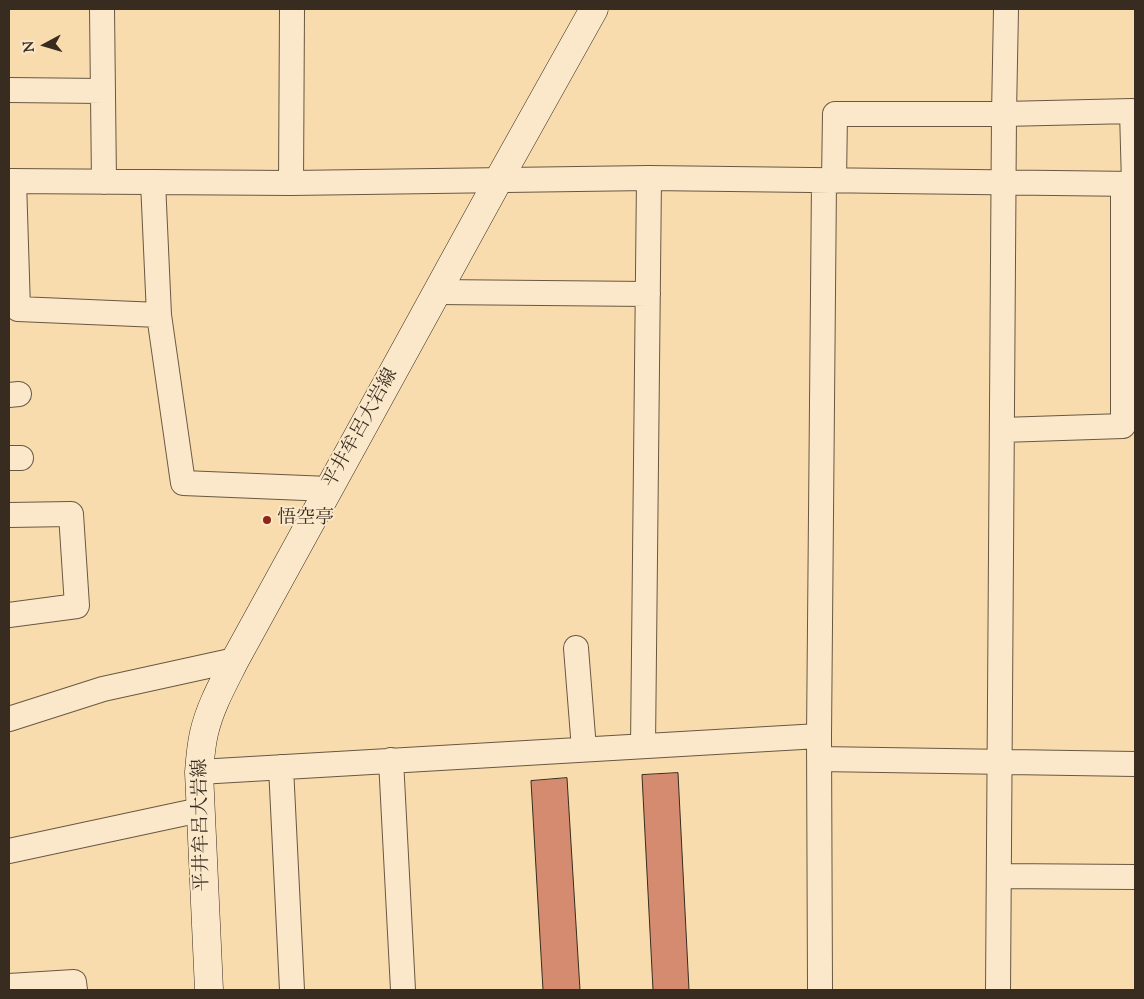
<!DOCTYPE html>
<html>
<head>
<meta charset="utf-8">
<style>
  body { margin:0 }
  #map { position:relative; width:1144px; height:999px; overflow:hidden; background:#f9dcad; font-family:"Sorts Mill Goudy",serif }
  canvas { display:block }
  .frame { position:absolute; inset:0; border:10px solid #372c1f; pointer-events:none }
  .north { position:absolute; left:20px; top:20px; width:50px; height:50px; -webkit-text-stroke:4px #fbe8ca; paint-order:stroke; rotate:264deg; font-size:14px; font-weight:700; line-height:20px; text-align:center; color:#372c1f }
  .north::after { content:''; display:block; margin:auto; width:18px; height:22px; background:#372c1f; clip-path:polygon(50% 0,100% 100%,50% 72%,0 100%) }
</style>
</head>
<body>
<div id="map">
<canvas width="1144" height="999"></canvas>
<div class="frame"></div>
<div class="north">N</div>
</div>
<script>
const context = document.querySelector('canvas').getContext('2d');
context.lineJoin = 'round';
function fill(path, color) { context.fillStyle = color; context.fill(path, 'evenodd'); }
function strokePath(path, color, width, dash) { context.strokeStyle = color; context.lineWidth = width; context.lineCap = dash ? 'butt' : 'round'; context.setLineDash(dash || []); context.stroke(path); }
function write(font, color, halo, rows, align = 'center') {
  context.font = font + ' "Sorts Mill Goudy","Noto Serif JP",serif'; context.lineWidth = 4; context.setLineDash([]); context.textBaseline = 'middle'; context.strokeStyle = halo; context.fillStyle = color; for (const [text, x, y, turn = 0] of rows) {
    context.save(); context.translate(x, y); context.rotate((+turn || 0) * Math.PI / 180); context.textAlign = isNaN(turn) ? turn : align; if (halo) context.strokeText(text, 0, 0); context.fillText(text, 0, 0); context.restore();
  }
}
const building = new Path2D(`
  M678,773L689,990H653L642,775Z
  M567,778L580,990H543L531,781Z`);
const street = new Path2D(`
  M102,9L104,182
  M9,90L103,91
  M9,181L291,183L649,178L1135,184
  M14,181L18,309L159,315
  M834,181L835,114H1004L1132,111L1134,184
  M153,182L159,315L183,483L329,489
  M291,183L292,9
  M437,292L648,294
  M9,395L19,394
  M1002,430L1123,426V184
  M9,458H21
  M9,515L71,514L77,606L9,615
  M576,648L584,749
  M9,719L103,689L235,660
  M643,746L649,178
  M819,759L1135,764
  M391,760L403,990
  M281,767L292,990
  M199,772L819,736
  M9,851L200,810
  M999,876L1135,877
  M9,986L74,982L75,990
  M820,990L819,736L824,181
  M998,990L1004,114L1006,9`);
const secondary = new Path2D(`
  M209,990L199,772C200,759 201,746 204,733C210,707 223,684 235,660L499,179L594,9`);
const markers = [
  [267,520,5,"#8f2418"]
];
const streetNames = [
  ["平井牟呂大岩線",362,429,-61],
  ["平井牟呂大岩線",203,825,-91]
];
const poiNames = [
  ["悟空亭",277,520]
];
fill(building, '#d58b70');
strokePath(building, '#372c1f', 1);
strokePath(street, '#685842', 26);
strokePath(secondary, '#372c1f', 29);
strokePath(street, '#fbe8ca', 24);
strokePath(secondary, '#fbe8ca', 28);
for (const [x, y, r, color] of markers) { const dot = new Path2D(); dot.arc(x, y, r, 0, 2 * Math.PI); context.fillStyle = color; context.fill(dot); strokePath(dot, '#fbe8ca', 2); }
write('19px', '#372c1f', '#fbe8ca', streetNames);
write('19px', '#372c1f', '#fbe8ca', poiNames, 'left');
</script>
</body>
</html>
